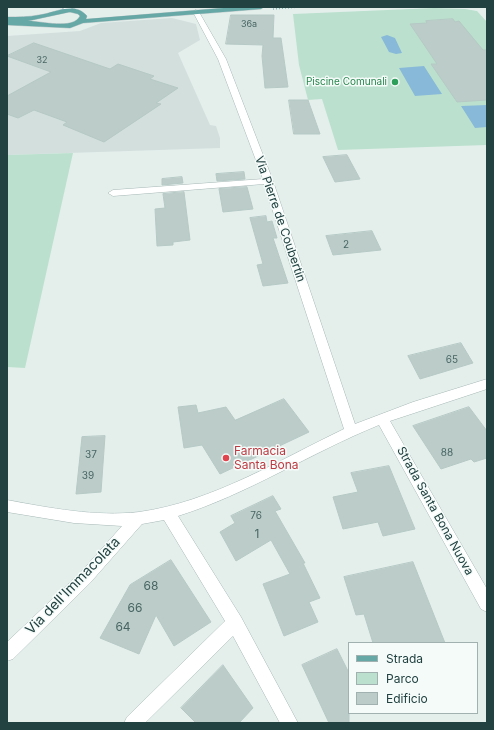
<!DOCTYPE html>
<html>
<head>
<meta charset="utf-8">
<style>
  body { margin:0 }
  #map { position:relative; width:494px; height:730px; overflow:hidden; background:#e4efec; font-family:Inter,sans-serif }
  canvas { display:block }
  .frame { position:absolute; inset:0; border:8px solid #214241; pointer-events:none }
  .legend { position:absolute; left:348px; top:642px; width:130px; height:72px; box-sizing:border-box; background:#f5fbf9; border:1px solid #a0b1af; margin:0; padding:5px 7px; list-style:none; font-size:12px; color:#214241 }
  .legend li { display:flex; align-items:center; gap:8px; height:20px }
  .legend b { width:20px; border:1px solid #a0b1af }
</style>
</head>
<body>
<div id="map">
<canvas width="494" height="730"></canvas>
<div class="frame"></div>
<ul class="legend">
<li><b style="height:5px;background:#65a8a6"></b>Strada</li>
<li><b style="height:11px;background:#bbe1ce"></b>Parco</li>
<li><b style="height:11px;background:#bccdc9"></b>Edificio</li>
</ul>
</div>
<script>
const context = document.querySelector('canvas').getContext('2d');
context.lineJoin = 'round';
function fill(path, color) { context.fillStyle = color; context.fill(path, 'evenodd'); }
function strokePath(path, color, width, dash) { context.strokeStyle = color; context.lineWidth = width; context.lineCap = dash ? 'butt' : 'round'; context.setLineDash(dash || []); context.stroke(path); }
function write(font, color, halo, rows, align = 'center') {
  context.font = font + ' Inter,sans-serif'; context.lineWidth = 3; context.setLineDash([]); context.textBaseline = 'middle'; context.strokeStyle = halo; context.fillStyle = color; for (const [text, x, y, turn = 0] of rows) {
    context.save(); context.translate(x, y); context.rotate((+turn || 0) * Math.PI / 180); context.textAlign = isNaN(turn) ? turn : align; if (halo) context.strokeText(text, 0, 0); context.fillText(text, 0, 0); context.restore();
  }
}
const built = new Path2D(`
  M172,18L196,24L200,40L178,53L210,125L216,126L220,138V148L7,155V36L80,31L101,23Z`);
const green = new Path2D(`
  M434,8L465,9L477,11L487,22V145L338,150L322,99L308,100L299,65L293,14Z
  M73,153L25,368L7,367V155Z`);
const water = new Path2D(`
  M387,35L395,38L402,53L396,54L389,52L381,37Z
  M424,66L442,94L415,96L399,68Z
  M487,105V127L475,128L461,106Z`);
const building = new Path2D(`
  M231,15H274L273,38H281L288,87L265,88L262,56L263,45L226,44Z
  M453,19L455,22L459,21L483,50H487V100L457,102L431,64H437L410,24L427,23L426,21Z
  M34,43L110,69L118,64L154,76L150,79L178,88L156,103L161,104L104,142L63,125L67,122L34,110L18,118L7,114V96L51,72L7,56Z
  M289,100H308L320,134H294Z
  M347,155L360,179L335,182L323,157Z
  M244,172L245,179L217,181L216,174Z
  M182,177L183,183L162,185V179Z
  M247,187L253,209L223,212L219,189Z
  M184,192L190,240L173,242V245L157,246L155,209L165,208L163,194Z
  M266,216L267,222L272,221L277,238H273L288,283L263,286L257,265L263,264L250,218Z
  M372,231L381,250L333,255L326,236Z
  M461,343L473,363L420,379L408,356Z
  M284,399L309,432L220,474L202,445L184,448L178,407L196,405L198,413L226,407L235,420Z
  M469,407L487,431V458L474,462L471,459L441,469L413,426Z
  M105,436L101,492L76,494L82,437Z
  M389,466L415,529L383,536L378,522L343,529L333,497L358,492L351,473Z
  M273,496L281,509L275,511L305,563H303L320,598L309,602L318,622L284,636L263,584L290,574L271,540L236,561L220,532L235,523L231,516Z
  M171,560L211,622L174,646L156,615L139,654L100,638L130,585Z
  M413,562L445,643H373L364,614L356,615L344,577Z
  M337,649L349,673V723H329L302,665Z
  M223,665L253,708L239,723H196L181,708Z`);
const path = new Path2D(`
  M273,9L300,7`);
const minor = new Path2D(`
  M61,7H69L75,11L70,12Z
  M196,10L199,12L226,59L273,181L355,424L413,402L487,379V389L390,421L487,589V612L481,609L379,425C310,453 248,494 178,516L241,617L298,723H280L233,636L145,723H124L127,717L225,621L164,520L142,524L90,583L13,659L7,661V642L80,573L122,526L74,523L7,512V500C50,508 96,517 139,512C212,502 279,460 344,429L264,184L113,196L108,193L113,190L263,179L218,59L193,12Z`);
const major = new Path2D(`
  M236,7H264L261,9L83,23L70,28L7,25V17C18,17 29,17 39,15C55,13 74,1 87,16L86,19ZM70,12L78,14L80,16C73,30 42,21 28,21Z`);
const markers = [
  [395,82,4,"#2e9e5b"],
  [226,458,4,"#e0444e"]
];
const farNumbernames = [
  ["36a",249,24],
  ["32",42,60]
];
const farLeisurenames = [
  ["Piscine Comunali",387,82]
];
const numberNames = [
  ["2",346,245],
  ["65",452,360],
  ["88",447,453],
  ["37",91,455],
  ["39",88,476],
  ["76",256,516]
];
const streetNames = [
  ["Via Pierre de Coubertin",280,219,71],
  ["Strada Santa Bona Nuova",435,511,61]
];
const healthNames = [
  ["Farmacia",234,451],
  ["Santa Bona",234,465]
];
const nearNumbernames = [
  ["1",257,534],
  ["68",151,586],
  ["66",135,608],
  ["64",123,627]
];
const nearStreetnames = [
  ["Via dell'Immacolata",73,586,-46]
];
fill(built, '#d2dfdd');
fill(green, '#bbe1ce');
fill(water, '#88b9d8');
fill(building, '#bccdc9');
strokePath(building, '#b6c9c5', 1);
strokePath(minor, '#a6b8b5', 1);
strokePath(major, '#c1caca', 1);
strokePath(path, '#82b5b0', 1.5, [1, 2]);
fill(minor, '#fff');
fill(major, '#65a8a6');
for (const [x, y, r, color] of markers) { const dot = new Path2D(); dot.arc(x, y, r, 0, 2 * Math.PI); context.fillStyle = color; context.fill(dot); strokePath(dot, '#f5fbf9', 1.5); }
write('9px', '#486563', null, farNumbernames);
write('10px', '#27864d', '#f5fbf9', farLeisurenames, 'right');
write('10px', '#486563', null, numberNames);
write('12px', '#214241', '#f5fbf9', streetNames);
write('12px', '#be3a42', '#f5fbf9', healthNames, 'left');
write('12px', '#486563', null, nearNumbernames);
write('14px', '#214241', '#f5fbf9', nearStreetnames);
</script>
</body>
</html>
